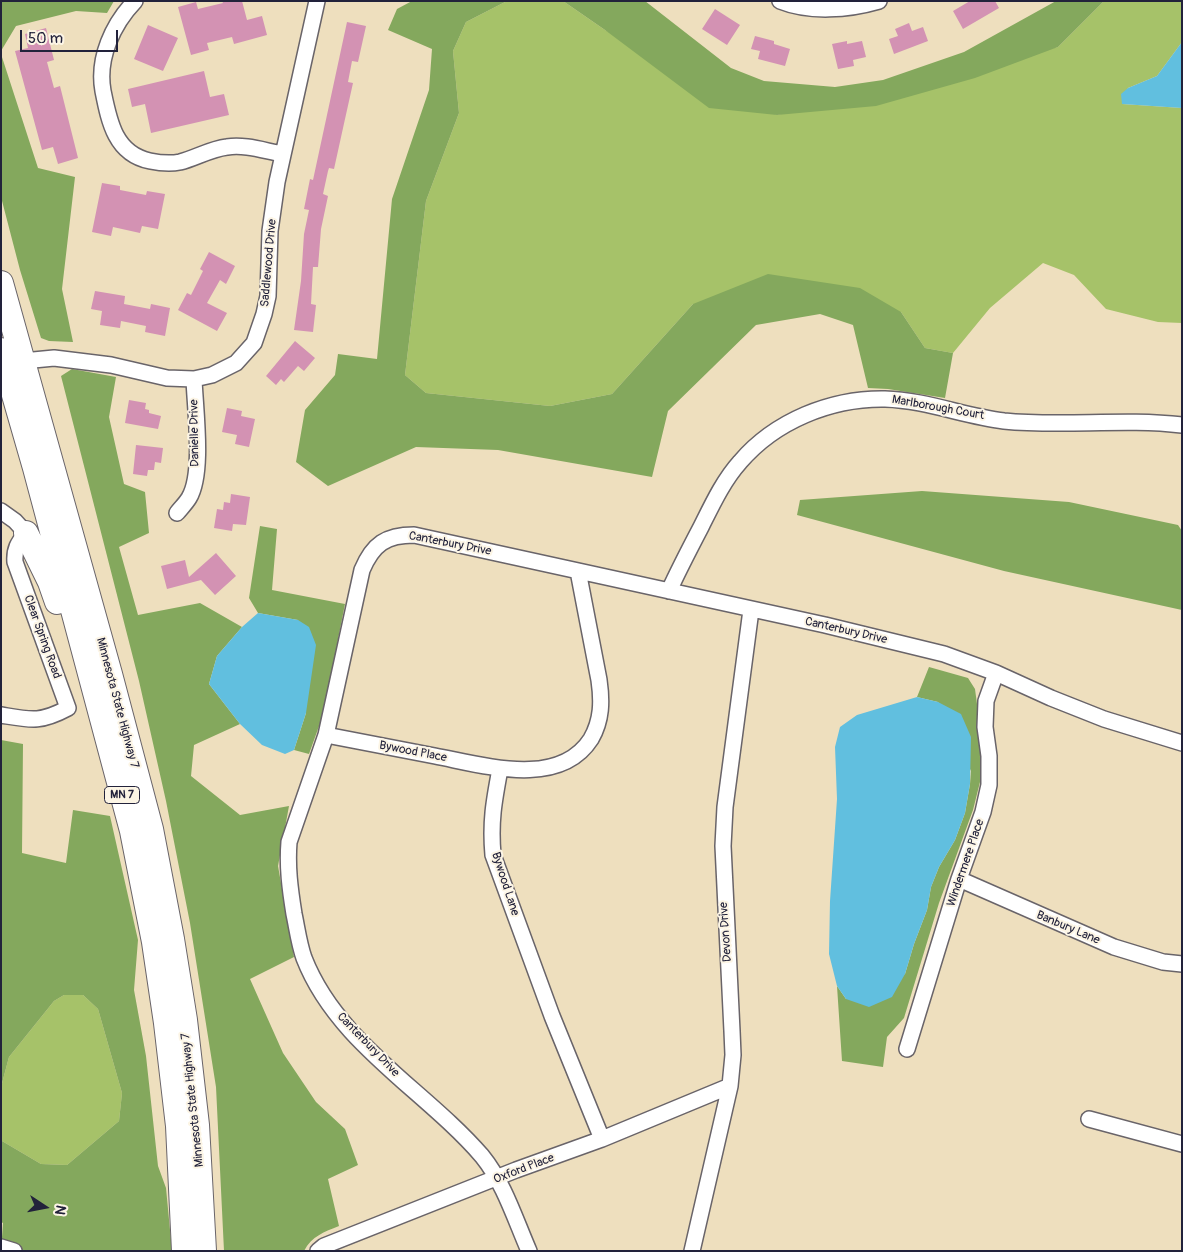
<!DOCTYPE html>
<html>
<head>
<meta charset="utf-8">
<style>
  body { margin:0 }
  #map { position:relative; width:1183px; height:1252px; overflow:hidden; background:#eedfbe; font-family:Pangolin,sans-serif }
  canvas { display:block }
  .frame { position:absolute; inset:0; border:2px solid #22223b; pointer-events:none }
  .north { position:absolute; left:20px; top:1182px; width:50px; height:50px; -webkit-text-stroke:4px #fcf5e5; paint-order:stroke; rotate:101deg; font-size:14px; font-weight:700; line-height:20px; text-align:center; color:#22223b }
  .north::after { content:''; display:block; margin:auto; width:18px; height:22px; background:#22223b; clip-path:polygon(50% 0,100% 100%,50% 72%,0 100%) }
  .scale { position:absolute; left:20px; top:30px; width:98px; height:22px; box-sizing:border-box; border:2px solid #22223b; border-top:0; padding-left:6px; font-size:15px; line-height:18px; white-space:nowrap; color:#22223b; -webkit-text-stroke:4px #fcf5e5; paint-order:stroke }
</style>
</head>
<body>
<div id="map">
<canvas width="1183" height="1252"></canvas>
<div class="frame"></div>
<div class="north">N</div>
<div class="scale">50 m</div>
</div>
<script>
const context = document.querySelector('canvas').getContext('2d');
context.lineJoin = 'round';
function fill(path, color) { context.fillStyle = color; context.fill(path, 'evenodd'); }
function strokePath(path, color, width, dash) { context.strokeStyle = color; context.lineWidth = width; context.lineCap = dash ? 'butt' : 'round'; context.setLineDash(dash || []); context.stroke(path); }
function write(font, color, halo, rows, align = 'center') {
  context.font = font + ' Pangolin,sans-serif'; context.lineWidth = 4; context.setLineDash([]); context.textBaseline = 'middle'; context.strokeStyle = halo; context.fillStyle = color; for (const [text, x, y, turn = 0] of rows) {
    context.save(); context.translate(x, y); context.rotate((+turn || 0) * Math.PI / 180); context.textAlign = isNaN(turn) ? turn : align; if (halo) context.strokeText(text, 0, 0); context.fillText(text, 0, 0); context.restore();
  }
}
const green = new Path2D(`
  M507,1H563L605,30L777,115L1058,47L1104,1H1182V42L1157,76L1128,88L1122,104L1182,108V323L1158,322L1106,309L1074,275L1043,263L990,308L953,353L925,348L901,312L693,304L612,394L550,406L426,393L405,375L426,201L459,113L453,51L466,22Z
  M64,995H83L98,1009L122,1093L119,1121L67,1165L41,1164L2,1141L1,1087L9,1057L54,1001Z`);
const forest = new Path2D(`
  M1,1H114L107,13L76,11L16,26L1,51Z
  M412,1H507L466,22L453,51L459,113L426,201L405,375L426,393L550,406L612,394L693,304L768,274L860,288L901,312L925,348L953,353L945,398L888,389L868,388L853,325L820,314L756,325L668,411L652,477L498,450L416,447L328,486L296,462L305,410L335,375L338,354L377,359L392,199L429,90L432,49L388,30L397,9Z
  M563,1H645L731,68L764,81L835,87L883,80L964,52L1056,1H1104L1058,47L975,78L876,106L777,115L709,108L605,30Z
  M1,54L38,168L75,177L62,289L73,342L49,341L41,338L20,270L1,197Z
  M72,369L116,377L109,417L124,484L145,492L149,533L119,547L138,615L200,603L242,627L217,656L209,684L240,724L194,745L191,776L240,815L289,806L278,866L294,957L250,979L283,1053L316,1102L345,1129L358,1165L328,1179L339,1226C324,1232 312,1236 304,1251H224L216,1087L190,923L166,801L139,681L61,376Z
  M922,491L1069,502L1178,525L1182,531V610L1004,571L797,515L800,500Z
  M260,526L277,529L272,590L345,604L323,715L309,754L294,750L306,713L298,620L258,613L249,598Z
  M929,667L968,678L975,689L981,734V778L973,810L939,903L904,1018L887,1037L883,1067L842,1061L837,986L846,999L905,974L914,944L927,910L931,887L939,867L955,840L965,813L970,784L971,771L938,702L917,697Z
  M1,740L23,744L22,853L66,863L73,810L110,816L138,940L134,990L146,1056L158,1166L166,1188L172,1251H1L3,1223L1,1222V1138L2,1141L41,1164L67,1165L119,1121L122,1093L98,1009L83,995H64L54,1001L9,1057L1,1087Z`);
const water = new Path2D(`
  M1182,42V108L1122,104L1121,94L1128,88L1157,76Z
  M258,613L298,620L309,627L316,645L306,713L294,750L285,754L262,745L240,724L209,684L217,656L242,627Z
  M917,697L938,702L961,714L971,737L970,784L965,813L955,840L939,867L931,887L927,910L914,944L905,974L892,997L869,1007L846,999L837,986L829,954L830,901L837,799L835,747L840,727L857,715Z`);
const building = new Path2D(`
  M222,1H242L247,20L262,16L267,35L234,44L232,37L207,43L209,50L191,55L178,7L196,2L198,9L223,3Z
  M970,1H995L999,8L963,29L953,11Z
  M715,9L740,25L727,45L702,29Z
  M347,22L366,26L358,62L352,61L348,82L353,83L345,119L334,169L329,168L328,171L323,194L328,196L321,229L318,267H313L311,304L316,305L313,332L294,330L301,281L304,234L309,210L304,209L310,179L313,180Z
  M909,23L912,31L923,27L928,41L894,54L889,39L898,36L895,29Z
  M148,25L178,38L163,71L134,59Z
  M46,28L54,60L47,62L54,88L60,86L78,158L58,164L53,147L42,150L15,51L28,48L25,34Z
  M755,36L774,41V44L790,49L785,66L758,59L760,51L751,49Z
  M847,41V44L862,41L866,57L853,60L854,66L838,69L832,44Z
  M204,71L210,97L224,94L229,115L151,133L145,104L132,107L128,89Z
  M102,183L120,186V190L146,195L147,191L165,194L158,229L142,226L140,233L113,227L111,236L92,232Z
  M209,252L235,266L226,284L220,280L207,303L227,313L217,331L178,310L187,293L191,295L203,271L200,269Z
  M95,291L125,296L124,304L150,309L151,304L170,308L165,336L145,332L146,326L121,321L120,328L100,325L102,311L91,309Z
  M295,341L315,358L304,371L298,366L284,382L281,379L276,385L266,376Z
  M129,400L146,403L145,409L149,410V413L161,416L158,429L125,423Z
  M227,408L242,411L241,416L255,419L249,447L235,444L237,435L222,432Z
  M136,445L163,448L161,463L155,462L154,470H148L147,476L133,474Z
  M231,494L250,497L246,525L233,524L232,531L214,528L217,509L223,510L224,502L230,503Z
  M216,553L236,576L215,595L201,580L167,589L161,566L185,560L189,577Z`);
const street = new Path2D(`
  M135,1C113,24 97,58 103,91C109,121 115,154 150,161C160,163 170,164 180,162C196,158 210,149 227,147C245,144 265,151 283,154
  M780,1C810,13 848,10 879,1
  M23,361L54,358L111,365L167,378L194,379L212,375L236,363L254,343L264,314L268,296L270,231L277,182L317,1
  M1,511L15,521L26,533C18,543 14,549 15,562L68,708C40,723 31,720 1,715
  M177,513C181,508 186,503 189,498C204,473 195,409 194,379
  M669,591C679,569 690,548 701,527C712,505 723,481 740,462C775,421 831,398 885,399C925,400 964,416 1004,421C1063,427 1123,418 1182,425
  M326,735C363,742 399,749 435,756C483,765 559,789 591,739C602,720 602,701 599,680L578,571
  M500,769C494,801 490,822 493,855L552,1016L602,1139
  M959,879L1114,947L1163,962L1182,964
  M907,1049L959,879L983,812L989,785V756L985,727L986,701L996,673
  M1089,1119L1182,1144
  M1,1247L14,1251
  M318,1251L324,1246L516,1170L602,1139L730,1086
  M529,1251C515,1219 504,1183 482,1156C425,1090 337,1043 304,958C299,944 297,928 294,914C290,889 287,867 289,842L326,735L362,570C373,544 386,535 414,535L825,625L944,654L996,673L1051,698L1104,719L1182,743
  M692,1251L730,1086L733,1055L732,1031L723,846L725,807L751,610`);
const primary = new Path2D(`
  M1,283L110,674L151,829L172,939L185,1020L197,1125L204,1251
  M1,350L35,468L132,831L154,942L166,1023L178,1126L184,1251
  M26,533L50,582L57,602`);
const shields = [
  [122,795,35]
];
const shieldNames = [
  ["MN 7",122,795]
];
const streetNames = [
  ["Saddlewood Drive",269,263,-85],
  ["Marlborough Court",938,408,10],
  ["Danielle Drive",195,433,-91],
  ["Canterbury Drive",450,544,11],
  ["Canterbury Drive",846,631,13],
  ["Clear Spring Road",42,637,70],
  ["Minnesota State Highway 7",117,703,75],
  ["Bywood Place",413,752,11],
  ["Windermere Place",966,863,-71],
  ["Bywood Lane",505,884,72],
  ["Banbury Lane",1068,928,23],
  ["Devon Drive",726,932,-94],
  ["Canterbury Drive",368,1045,46],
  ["Minnesota State Highway 7",193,1100,-96],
  ["Oxford Place",524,1169,-21]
];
fill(green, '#a6c269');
fill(forest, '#84a85d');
fill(water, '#61bfdf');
fill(building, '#d392b3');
strokePath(street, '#696469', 18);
strokePath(primary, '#696469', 26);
strokePath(street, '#fff', 15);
strokePath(primary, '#fff', 24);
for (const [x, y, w] of shields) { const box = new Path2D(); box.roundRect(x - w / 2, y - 8.5, w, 17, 4); context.fillStyle = '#fcf5e5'; context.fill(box); strokePath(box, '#22223b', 1); }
write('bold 11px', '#22223b', null, shieldNames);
write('12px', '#22223b', '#fcf5e5', streetNames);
</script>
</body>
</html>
